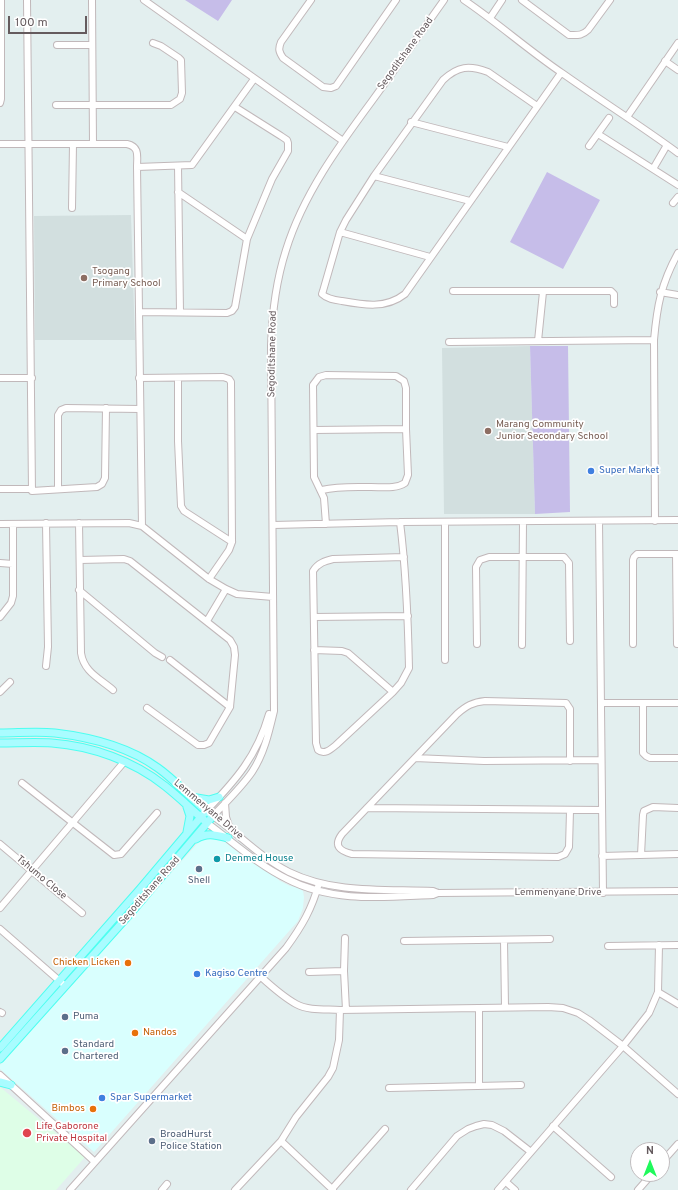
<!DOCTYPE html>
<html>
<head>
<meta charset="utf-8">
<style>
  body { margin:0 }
  #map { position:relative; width:678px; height:1190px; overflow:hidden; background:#e3efef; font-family:Overpass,sans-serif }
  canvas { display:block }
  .north { position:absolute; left:630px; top:1142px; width:40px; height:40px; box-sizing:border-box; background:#fff; border:1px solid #c1bdbf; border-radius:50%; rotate:0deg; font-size:11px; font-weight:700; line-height:16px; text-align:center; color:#655b5e }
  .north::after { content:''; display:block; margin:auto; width:14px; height:18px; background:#20f95c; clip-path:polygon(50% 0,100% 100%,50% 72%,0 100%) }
  .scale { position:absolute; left:8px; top:16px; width:79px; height:18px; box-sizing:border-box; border:2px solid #655b5e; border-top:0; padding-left:5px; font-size:12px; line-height:14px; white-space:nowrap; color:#655b5e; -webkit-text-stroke:3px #fff; paint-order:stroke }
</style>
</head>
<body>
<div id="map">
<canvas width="678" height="1190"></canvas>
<div class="north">N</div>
<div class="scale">100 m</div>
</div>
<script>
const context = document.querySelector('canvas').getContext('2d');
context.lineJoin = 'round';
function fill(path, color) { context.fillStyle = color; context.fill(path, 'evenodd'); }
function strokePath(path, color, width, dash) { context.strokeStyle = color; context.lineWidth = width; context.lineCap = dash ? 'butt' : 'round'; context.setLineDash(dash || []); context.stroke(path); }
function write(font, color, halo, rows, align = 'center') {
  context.font = font + ' Overpass,sans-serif'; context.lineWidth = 3.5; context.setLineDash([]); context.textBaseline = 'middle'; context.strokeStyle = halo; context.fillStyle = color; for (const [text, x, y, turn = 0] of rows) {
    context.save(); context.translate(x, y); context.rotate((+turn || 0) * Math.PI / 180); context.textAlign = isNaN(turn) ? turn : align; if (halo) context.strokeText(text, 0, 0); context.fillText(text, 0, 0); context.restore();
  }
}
const commercial = new Path2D(`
  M204,836L224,839L254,858L280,881L290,886L297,887L303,891L304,897L303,908L298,921L94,1152L0,1069V1065Z`);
const education = new Path2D(`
  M131,215L135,340H35L34,216Z
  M530,346L535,514H444L442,348Z`);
const medical = new Path2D(`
  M0,1087L85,1157L56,1190H0Z`);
const green = new Path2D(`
  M185,0H232L218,21Z
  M547,172L600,200L563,269L510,242Z
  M530,346H568L570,512L535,514Z`);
const minor = new Path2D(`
  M27,0L32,491L97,487L102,484L105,478L106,408
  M92,0L93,144
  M144,0L343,141
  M311,0L281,42C278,49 279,52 283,58L323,87L331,88L336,86L396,0
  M444,0C420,34 396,68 372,101C338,147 303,195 286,250C276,281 272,314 271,346L274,711C269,732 264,754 252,772C241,788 226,802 213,816C239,834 261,858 289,872C334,894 385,889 433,891L438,893L678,891
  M464,0C498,23 528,50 562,73C600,100 640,125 678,153
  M522,0L569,35C577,35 582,36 588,30L610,0
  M490,18L502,0
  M57,45H92
  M665,61L678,70
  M0,103L1,99V0
  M56,105H171L180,99L182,93L181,60L179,58L161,46L153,43
  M537,106L488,72C469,65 458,66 443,80L374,176L346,220L340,232L323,291L322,294C327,299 335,300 342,301C364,305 386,309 405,294L561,73
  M627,117L678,43
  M411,122L508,147
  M598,134L678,185
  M0,144H127C140,147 137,156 137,167L142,526
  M589,146L609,118
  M178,166L180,312
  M137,167L192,165L254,79
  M653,169L667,145
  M374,176L470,201
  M178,192L247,239
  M673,203L678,197
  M72,208L73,144
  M340,232L430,257
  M453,291H611L614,294V304
  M660,292L678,295
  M139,312L227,313L232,311L235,307L247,239L272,179L288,151V143L287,140L281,136L235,107
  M538,341L543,292
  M449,342L654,340
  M0,378H32
  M139,378L223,377L229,379L231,382L232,542L229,550L209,579
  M178,378V441L181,506L184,511L232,542
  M314,430L406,429
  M0,489H32
  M58,489V415L61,410L66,408L140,409
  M322,490C338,486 355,487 371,487C383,487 396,489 405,483L408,475L406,429V388L404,381L396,376L326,375L319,377L313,385L314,477L324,498L326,524
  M599,521L603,893
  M655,521L654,340C657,306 661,284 678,253
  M400,522C406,570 408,619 409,668L401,683L393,692L336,745C330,750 324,755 318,750L316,743L313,571C318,563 325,561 333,559L404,557
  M445,522V660
  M46,523L48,647L46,666
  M79,523L81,653C84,672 99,678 113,690
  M0,524L129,523L142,526L209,579L226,589L237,594L273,597
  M273,525L400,522L678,520
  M676,554L677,644
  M80,560L124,559L130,561L230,640L234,647L235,655L230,707L209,743L204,745H198L147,708
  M0,563L13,564
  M79,590L155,653L162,657
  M0,617L11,603L13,596V524
  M314,617L408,616
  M207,621L226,589
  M477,644L476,567L480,560L489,557H564L569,563L570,641
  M633,644V560L634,557L637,554H678
  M522,645L523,522
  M314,650L342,651L348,653L393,692
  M170,660L230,707
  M0,692L10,682
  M601,703H678
  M643,703V753L646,756L650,758H678
  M415,758L484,761L601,760
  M22,783L114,855L121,854L157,813
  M225,803L226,817L230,829
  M367,808L602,810
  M206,811C236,780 257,756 269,714
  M570,811L569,847L565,854L558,857L352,854C340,851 333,846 342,834L457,714C466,706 473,702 485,701L566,703L570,709V761
  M207,823C233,842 258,865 287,879C333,903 384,897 433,895L438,893
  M0,844L82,913
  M641,855L643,815L644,811L653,807L678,808
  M602,856L678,854
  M0,908L124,762
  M0,929L62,983
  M345,938L344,971L346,1010
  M504,940L505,1007
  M404,941L550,939
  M608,946L678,945
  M309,972L344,971
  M260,976C271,986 283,997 296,1004C309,1011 326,1009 340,1010L548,1007L563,1008L578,1013L589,1020L623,1046L678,1094
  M658,992L678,1004
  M479,1008V1086
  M0,1012L2,1013
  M0,1075L95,1162
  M389,1088L521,1085
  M553,1126L611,1177
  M281,1141L333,1190
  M662,1162L678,1144
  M506,1182L515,1190
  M332,1189L385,1129
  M70,1190L286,948C302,926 312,909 319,883
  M162,1190L167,1184
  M235,1190L281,1141L296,1117L328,1077L333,1068L339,1040L340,1010
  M411,1190L457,1136L468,1129L476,1126L484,1124L492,1125L504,1131L531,1152
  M498,1190L623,1046L649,1013L658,992L659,945
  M638,1190L652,1174`);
const major = new Path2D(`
  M0,733C18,733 37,731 55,733C89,737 129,747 158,768C178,782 193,802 213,816L129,915L0,1059
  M0,743C17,743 35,742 52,743C92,746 134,761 165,786C179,797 191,809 204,820
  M191,797L209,800L219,797
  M187,807L190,816L187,832
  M196,839C207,832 216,835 228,838
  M0,1048L140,889L206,811
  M0,1082L11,1085`);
const markers = [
  [84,278,4,"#8d6e63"],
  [488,431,4,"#8d6e63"],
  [591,471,4,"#3f7fe0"],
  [217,859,4,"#0f9aa8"],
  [199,869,4,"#5c6f8a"],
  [128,963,4,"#e8710a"],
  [197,974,4,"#3f7fe0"],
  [65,1017,4,"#5c6f8a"],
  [135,1033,4,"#e8710a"],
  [65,1051,4,"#5c6f8a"],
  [102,1098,4,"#3f7fe0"],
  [93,1109,4,"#e8710a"],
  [27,1133,5,"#e0444e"],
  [152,1141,4,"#5c6f8a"]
];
const streetNames = [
  ["Segoditshane Road",406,54,-54],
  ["Segoditshane Road",273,354,-89],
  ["Lemmenyane Drive",208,810,40],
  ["Tshumo Close",41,878,40],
  ["Segoditshane Road",150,891,-49],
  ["Lemmenyane Drive",558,893]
];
const educationNames = [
  ["Tsogang",92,272],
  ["Primary School",92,284],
  ["Marang Community",496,425],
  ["Junior Secondary School",496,437]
];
const shopNames = [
  ["Super Market",599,471],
  ["Kagiso Centre",205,974],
  ["Spar Supermarket",110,1098]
];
const cultureNames = [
  ["Denmed House",225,859]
];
const serviceNames = [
  ["Shell",199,881,"center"],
  ["Puma",73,1017],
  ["Standard",73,1045],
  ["Chartered",73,1057],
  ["BroadHurst",160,1135],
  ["Police Station",160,1147]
];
const foodNames = [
  ["Chicken Licken",120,963],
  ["Nandos",143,1033,"left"],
  ["Bimbos",85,1109]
];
const healthNames = [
  ["Life Gaborone",36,1127],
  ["Private Hospital",36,1139]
];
fill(commercial, '#d9fffe');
fill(education, '#d2dfdf');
fill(medical, '#defee7');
fill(green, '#c6bde9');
strokePath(minor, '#c1b8ba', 8);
strokePath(major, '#4efef0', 9);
strokePath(minor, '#fff', 6);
strokePath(major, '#a9fcff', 7);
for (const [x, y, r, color] of markers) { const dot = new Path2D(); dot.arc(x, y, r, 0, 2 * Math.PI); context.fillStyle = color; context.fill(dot); strokePath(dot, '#fff', 1.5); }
write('10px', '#655b5e', '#fff', streetNames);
write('10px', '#785e54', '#fff', educationNames, 'left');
write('10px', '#366cbe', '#fff', shopNames, 'left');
write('10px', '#0d838f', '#fff', cultureNames, 'left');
write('10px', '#4e5e75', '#fff', serviceNames, 'left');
write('10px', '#c56008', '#fff', foodNames, 'right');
write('10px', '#be3a42', '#fff', healthNames, 'left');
</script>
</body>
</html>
